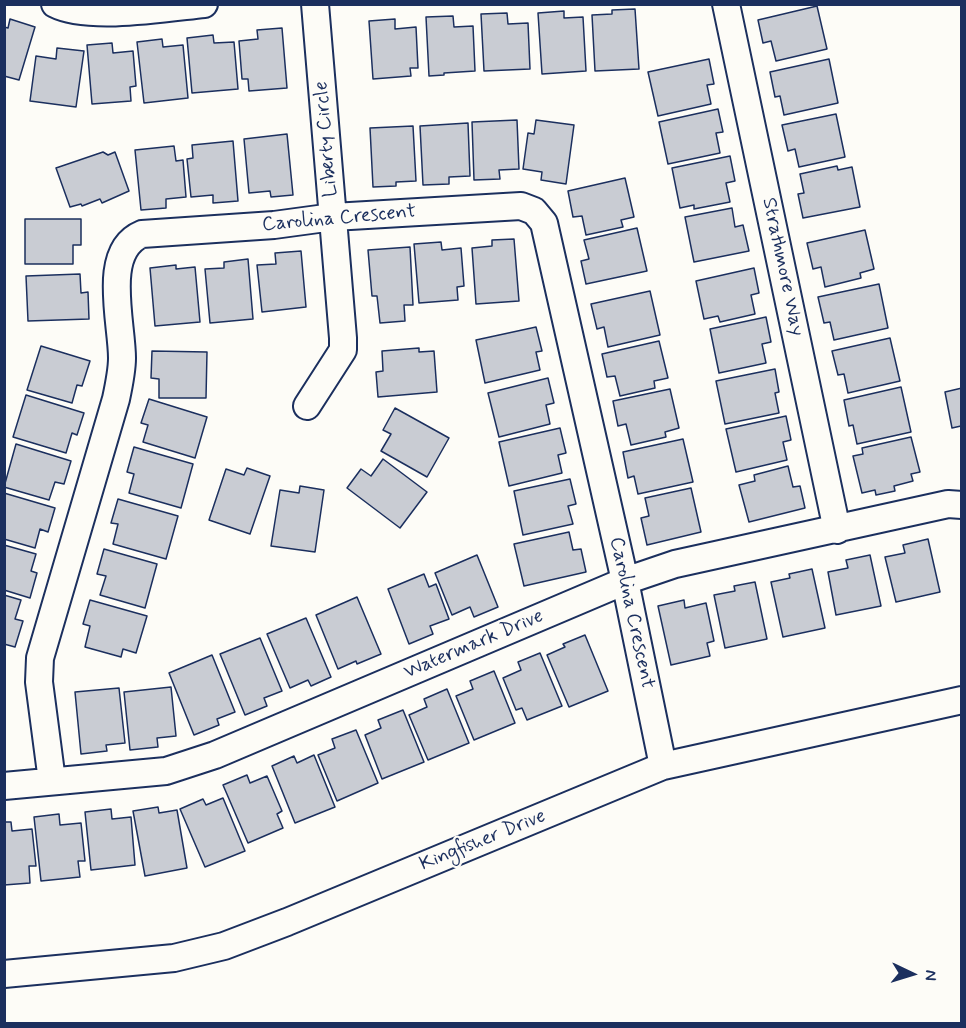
<!DOCTYPE html>
<html>
<head>
<meta charset="utf-8">
<style>
  body { margin:0 }
  #map { position:relative; width:966px; height:1028px; overflow:hidden; background:#fdfcf7; font-family:Mynerve,sans-serif }
  canvas { display:block }
  .frame { position:absolute; inset:0; border:6px solid #1b2f5e; pointer-events:none }
  .north { position:absolute; left:882px; top:944px; width:60px; height:60px; -webkit-text-stroke:4px #fdfcf7; paint-order:stroke; rotate:94deg; font-size:16px; font-weight:700; line-height:24px; text-align:center; color:#1b2f5e }
  .north::after { content:''; display:block; margin:auto; width:21px; height:27px; background:#1b2f5e; clip-path:polygon(50% 0,100% 100%,50% 72%,0 100%) }
</style>
</head>
<body>
<div id="map">
<canvas width="966" height="1028"></canvas>
<div class="frame"></div>
<div class="north">N</div>
</div>
<script>
const context = document.querySelector('canvas').getContext('2d');
context.lineJoin = 'round';
function fill(path, color) { context.fillStyle = color; context.fill(path, 'evenodd'); }
function strokePath(path, color, width, dash) { context.strokeStyle = color; context.lineWidth = width; context.lineCap = dash ? 'butt' : 'round'; context.setLineDash(dash || []); context.stroke(path); }
function write(font, color, halo, rows, align = 'center') {
  context.font = font + ' Mynerve,sans-serif'; context.lineWidth = 4.5; context.setLineDash([]); context.textBaseline = 'middle'; context.strokeStyle = halo; context.fillStyle = color; for (const [text, x, y, turn = 0] of rows) {
    context.save(); context.translate(x, y); context.rotate((+turn || 0) * Math.PI / 180); context.textAlign = isNaN(turn) ? turn : align; if (halo) context.strokeText(text, 0, 0); context.fillText(text, 0, 0); context.restore();
  }
}
const building = new Path2D(`
  M817,6L827,49L776,61L771,41L763,43L758,20Z
  M635,9L639,69L595,71L592,15L612,14V10Z
  M564,11V18L583,17L586,71L542,74L538,13Z
  M507,13L508,24L528,23L530,69L484,71L481,14Z
  M453,16L454,27L473,26L475,71L444,73V75L429,76L426,17Z
  M10,19L35,27L19,80L4,76V27L8,28Z
  M395,19V29L416,27L418,68H410L411,76L373,79L369,21Z
  M282,28L287,88L249,91L248,79H242L239,41L258,39L257,30Z
  M213,35L214,43L234,42L238,89L192,93L187,38Z
  M162,39L163,47L183,45L188,98L144,103L137,42Z
  M112,43L113,53L133,51L136,86L130,87L131,101L92,104L87,45Z
  M57,48L84,51L76,107L30,101L36,56L56,59Z
  M709,59L714,84L707,85L711,104L658,116L648,72Z
  M829,59L838,103L784,115L780,96L775,97L770,72Z
  M718,109L723,132L716,133L720,153L668,164L659,122Z
  M836,114L845,157L799,167L795,149L788,151L782,125Z
  M517,120L519,169L499,170L500,179L474,180L472,122Z
  M536,120L574,125L566,184L541,180L542,172L523,169L528,133L534,134Z
  M468,123L470,176L449,177V184L423,185L420,126Z
  M413,126L416,181L396,182V186L373,187L370,128Z
  M287,134L293,195L271,197L270,191L249,193L244,139Z
  M233,141L238,201L213,203V195L191,197L187,159L193,158L192,145Z
  M174,146L176,161L183,160L186,197L166,199V208L141,210L135,150Z
  M103,152L108,155L115,152L129,191L102,203L100,199L82,206L81,204L70,207L56,168Z
  M730,156L735,181L726,183L730,202L694,209V205L680,208L672,168Z
  M837,166L838,170L852,167L860,207L803,218L798,194L804,193L800,174Z
  M625,178L634,217L621,220L623,227L586,235L582,216L573,217L568,191Z
  M732,208L735,227L743,225L749,251L694,262L685,217Z
  M25,219H81V245H73V264H25Z
  M637,228L647,271L586,284L581,261L589,259L584,240Z
  M865,230L874,269L860,273L861,278L825,287L821,267L813,269L807,243Z
  M514,239L519,301L476,304L472,248L492,246V240Z
  M441,242L442,250L461,248L464,286L457,287L458,300L419,303L414,244Z
  M410,247L413,305H404L405,321L380,323L377,296H372L368,250Z
  M301,251L306,307L262,312L257,265L276,264L275,253Z
  M248,259L253,319L210,323L205,269L224,268V262Z
  M176,265V269L195,267L200,322L155,326L150,268Z
  M754,268L759,293L751,295L755,314L720,322L718,316L704,319L696,281Z
  M80,274L81,293L88,292L89,319L28,321L26,276Z
  M879,284L888,328L834,340L830,322L824,323L818,297Z
  M650,291L660,335L608,347L604,327L597,329L591,304Z
  M766,317L771,342L762,344L766,363L719,373L710,329Z
  M536,327L542,351L536,352L540,370L485,383L476,340Z
  M890,338L900,381L848,393L844,374L838,375L832,351Z
  M659,341L668,378L654,381L655,388L620,396L615,376L607,377L602,354Z
  M41,346L90,361L82,386L77,385L72,403L27,390Z
  M419,348V352L434,351L437,392L378,397L376,372L383,371L382,351Z
  M152,351L207,352L206,398H159V379L151,378Z
  M775,369L779,392L775,393L779,413L725,424L716,381Z
  M548,378L554,403L546,405L550,424L499,437L488,393Z
  M901,387L911,432L857,444L853,425L849,426L844,400Z
  M962,388V430L961,426L952,428L945,392Z
  M670,389L679,428L665,432L666,437L631,445L626,424L618,426L613,401Z
  M26,395L84,413L77,435L72,433L66,453L13,437Z
  M149,399L207,417L195,458L143,442L148,425L141,423Z
  M395,408L449,438L427,477L381,451L391,434L383,430Z
  M786,416L791,440L783,442L787,460L736,472L726,429Z
  M560,428L566,453L558,455L562,473L509,486L499,442Z
  M911,437L920,472L911,474L913,481L894,486L895,491L876,495L875,490L862,493L853,456L863,454L862,448Z
  M683,439L693,482L638,494L634,476L628,478L623,452Z
  M16,444L71,461L64,484L55,482L49,500L4,487Z
  M134,447L193,464L181,508L129,493L134,474L127,472Z
  M383,459L427,492L400,528L347,488L361,469L371,476Z
  M788,466L793,487L800,486L805,508L749,522L739,485L755,481L754,475Z
  M247,468L270,476L250,534L209,520L226,469L244,475Z
  M570,479L576,504L568,506L573,524L523,535L514,491Z
  M300,486L324,490L315,552L271,546L280,490L299,493Z
  M691,488L701,532L647,545L641,518L649,516L645,498Z
  M4,493L55,508L48,532L40,529L35,548L4,539Z
  M118,499L178,516L166,559L113,544L118,524L111,523Z
  M569,532L573,550L581,549L586,572L524,586L514,544Z
  M928,539L940,592L896,602L885,557L905,553L903,545Z
  M4,545L36,554L31,571L37,573L30,598L4,590Z
  M104,549L157,564L145,608L100,595L106,576L97,574Z
  M477,555L498,607L474,617L470,607L452,615L435,573Z
  M870,555L881,606L836,615L828,572L848,568L846,560Z
  M812,569L825,628L783,637L771,582L790,578L789,574Z
  M424,574L429,587L436,584L449,619L430,626L433,634L409,644L388,589Z
  M755,582L767,639L725,648L714,595L735,591L734,586Z
  M4,595L21,600L15,619L23,621L15,647L4,644Z
  M357,597L381,654L357,664L356,661L338,669L316,615Z
  M90,600L147,616L136,653L123,649L121,657L85,647L90,626L83,624Z
  M684,600L685,608L706,603L714,641L707,643L710,656L671,665L658,606Z
  M306,618L331,677L311,686L308,680L290,688L267,634Z
  M585,635L608,691L569,707L547,655L565,647L563,644Z
  M260,638L282,691L264,698L267,706L245,715L220,654Z
  M540,653L562,706L527,720L522,708L516,710L503,678L521,670L518,662Z
  M212,655L235,712L217,719L219,725L194,735L169,673Z
  M494,671L515,723L474,740L456,696L473,689L470,681Z
  M171,687L176,736L157,738L158,747L130,750L124,692Z
  M119,688L125,743L106,745L107,751L81,754L75,692Z
  M447,689L469,743L428,760L409,715L427,707L424,699Z
  M403,710L424,762L382,779L365,735L381,728L378,720Z
  M356,730L378,783L337,801L318,755L335,748L332,739Z
  M314,755L335,807L295,823L272,766L294,756L297,763Z
  M247,775L250,783L267,776L282,811L277,814L283,828L248,843L223,785Z
  M223,798L245,851L205,867L180,809L203,799L206,805Z
  M158,807L159,813L177,810L187,868L145,876L133,811Z
  M111,809L112,819L131,817L135,865L91,870L85,812Z
  M59,814L60,825L81,823L85,861H78L80,877L41,881L34,817Z
  M4,822H11L12,831L32,829L36,866H29L30,883L4,885Z`);
const minor = new Path2D(`
  M55,4C88,21 166,8 204,4
  M726,4L837,530
  M307,406L343,350V338L315,4
  M52,781L39,682L40,658L116,399C119,385 122,371 122,358C122,322 101,251 142,234L274,225L333,217L521,206L534,211L544,223L625,581L663,766
  M4,786L166,771L215,755L625,581L675,564L948,504L962,505
  M4,974L174,958L224,946L287,922L663,766L962,700`);
const streetNames = [
  ["Liberty Circle",327,139,-95],
  ["Carolina Crescent",339,219,-5],
  ["Strathmore Way",782,267,78],
  ["Carolina Crescent",631,613,78],
  ["Watermark Drive",474,645,-23],
  ["Kingfisher Drive",483,841,-22]
];
fill(building, '#c9ccd3');
strokePath(building, '#1b2f5e', 1.5);
strokePath(minor, '#1b2f5e', 30);
strokePath(minor, '#fdfcf7', 26);
write('20px', '#1b2f5e', '#fdfcf7', streetNames);
</script>
</body>
</html>
